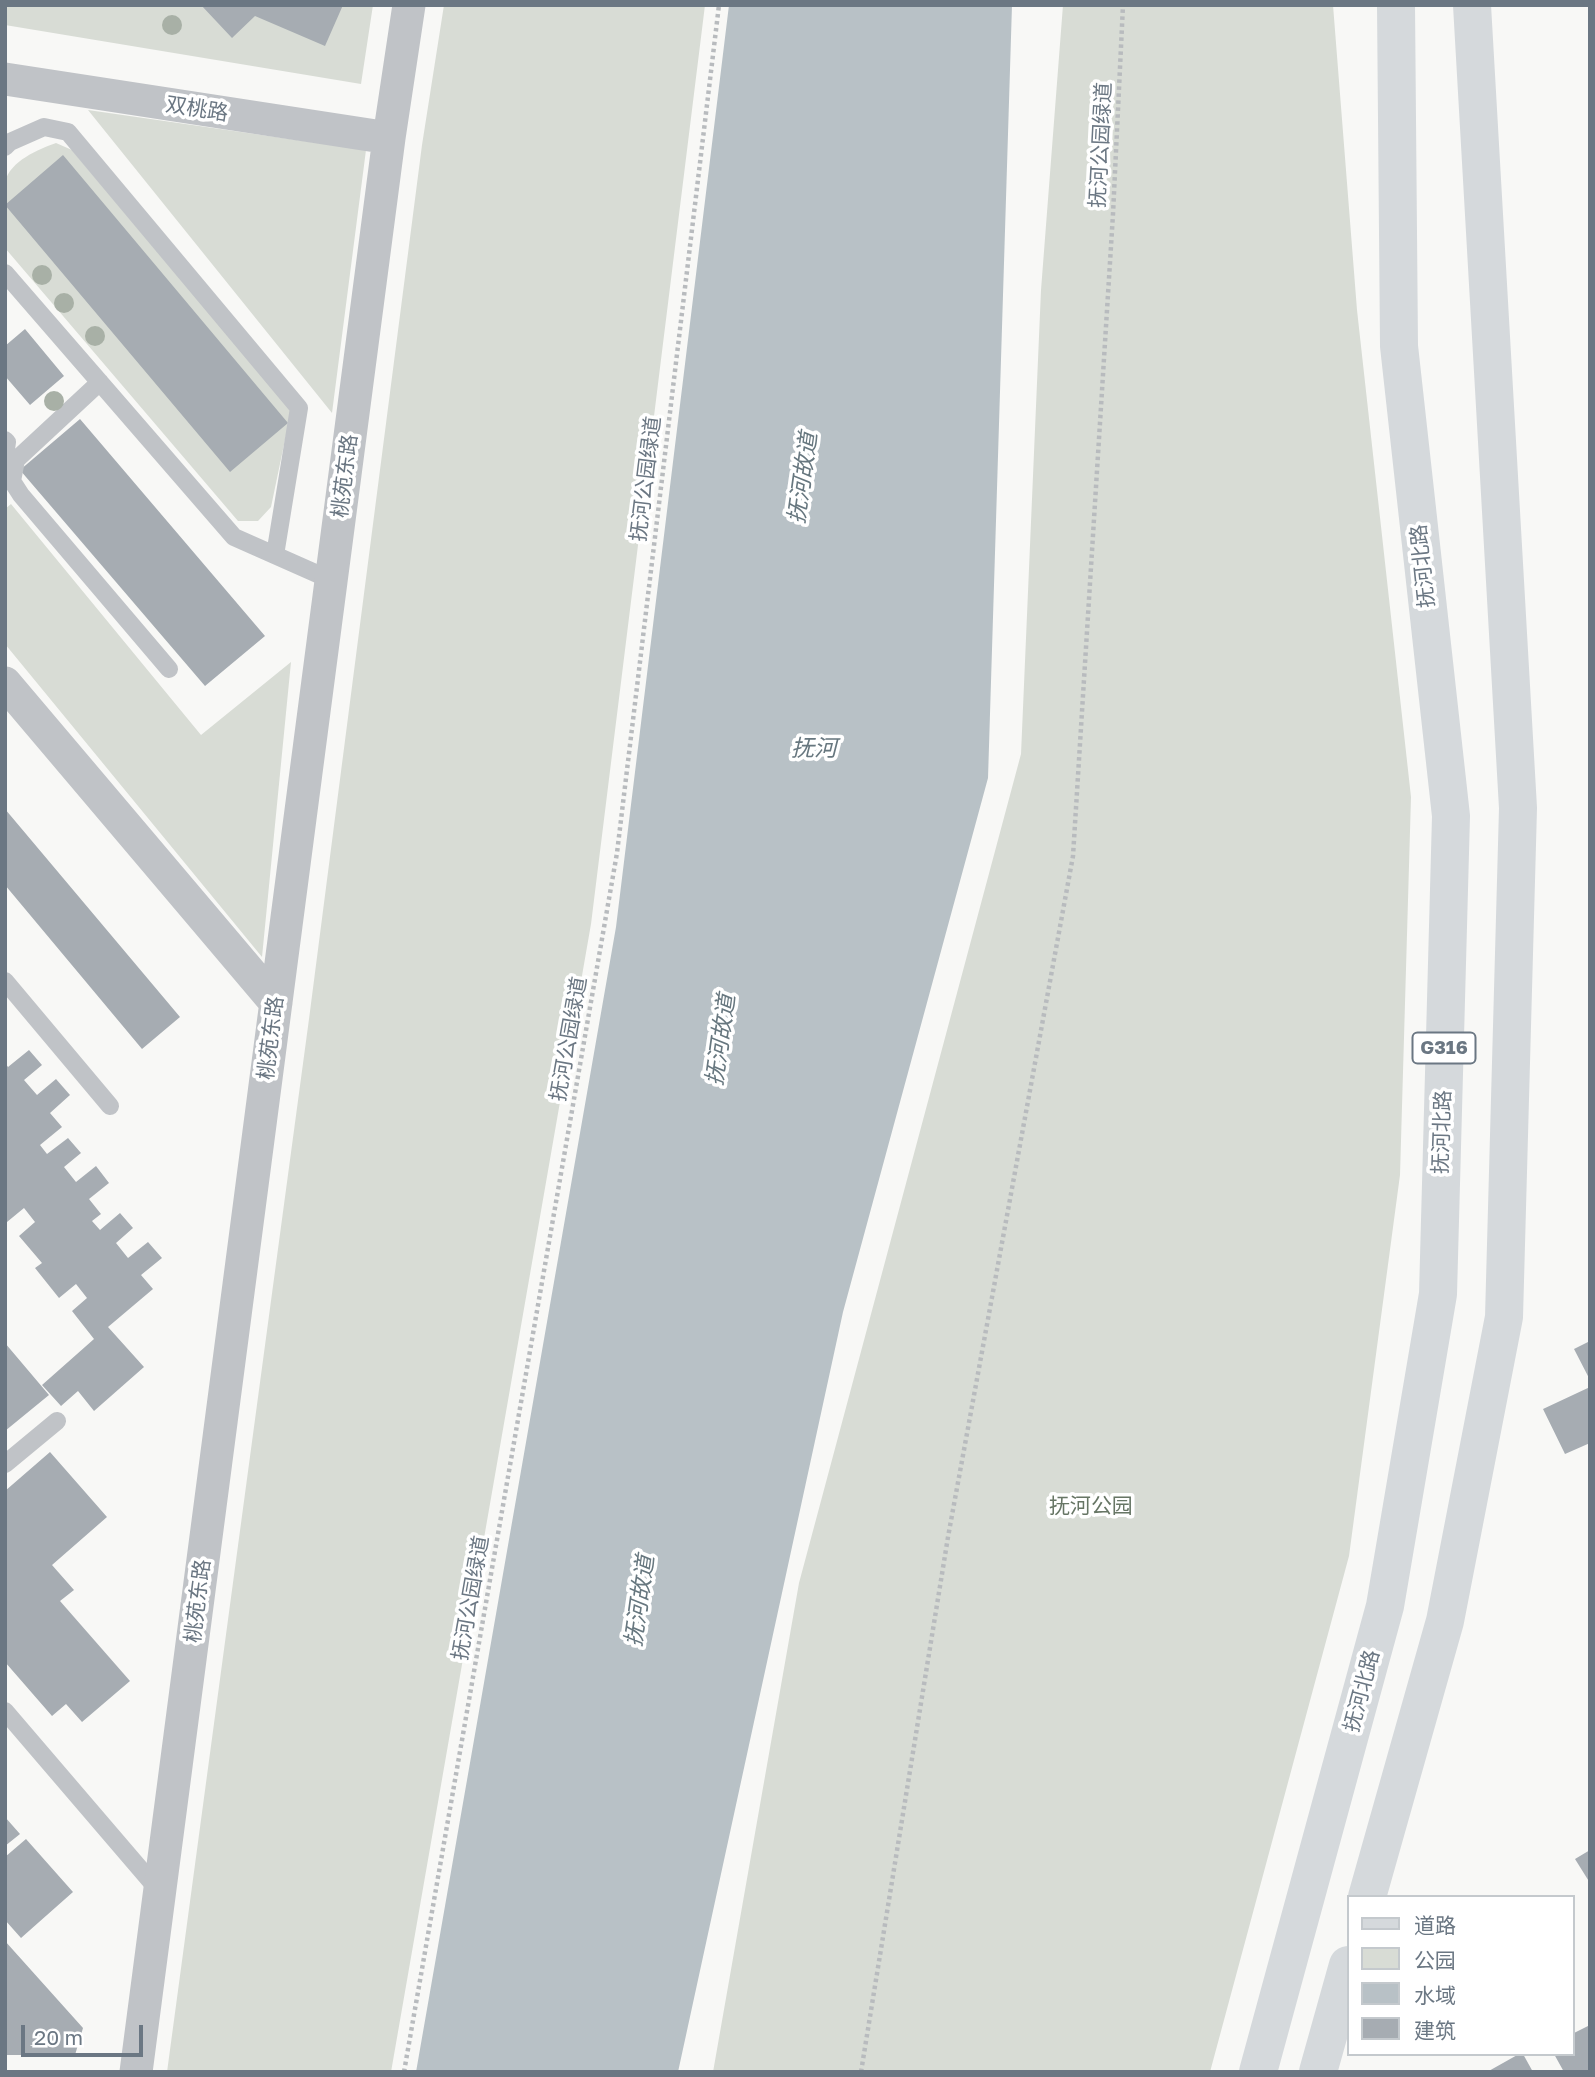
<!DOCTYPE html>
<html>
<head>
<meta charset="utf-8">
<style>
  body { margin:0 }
  #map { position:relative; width:1595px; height:2077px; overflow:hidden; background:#f8f8f6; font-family:"Golos Text","Noto Sans SC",sans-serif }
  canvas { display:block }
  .frame { position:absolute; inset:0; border:7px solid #6b7783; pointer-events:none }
  .legend { position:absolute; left:1347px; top:1895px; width:228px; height:161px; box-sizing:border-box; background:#fff; border:2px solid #c4c9cd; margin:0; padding:9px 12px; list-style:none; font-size:21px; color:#6b7783 }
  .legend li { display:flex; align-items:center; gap:14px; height:35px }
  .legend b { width:35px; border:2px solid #c4c9cd }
  .scale { position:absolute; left:21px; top:2025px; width:122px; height:32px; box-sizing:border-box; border:4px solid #6b7783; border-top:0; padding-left:9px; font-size:21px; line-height:24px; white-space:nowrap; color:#6b7783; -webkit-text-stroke:5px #fff; paint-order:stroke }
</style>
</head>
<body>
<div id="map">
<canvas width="1595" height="2077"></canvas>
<div class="frame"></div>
<ul class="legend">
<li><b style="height:9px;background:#d5d9dc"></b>道路</li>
<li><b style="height:19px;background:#d8dcd5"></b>公园</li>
<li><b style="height:19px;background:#b8c1c6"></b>水域</li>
<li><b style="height:19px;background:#a6acb2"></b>建筑</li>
</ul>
<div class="scale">20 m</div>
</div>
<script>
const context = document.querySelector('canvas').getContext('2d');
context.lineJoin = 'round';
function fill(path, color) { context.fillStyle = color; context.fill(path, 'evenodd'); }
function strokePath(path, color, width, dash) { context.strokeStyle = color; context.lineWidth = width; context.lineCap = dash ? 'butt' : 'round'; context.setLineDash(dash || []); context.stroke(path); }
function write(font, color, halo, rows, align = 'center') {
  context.font = font + ' "Golos Text","Noto Sans SC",sans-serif'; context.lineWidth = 7; context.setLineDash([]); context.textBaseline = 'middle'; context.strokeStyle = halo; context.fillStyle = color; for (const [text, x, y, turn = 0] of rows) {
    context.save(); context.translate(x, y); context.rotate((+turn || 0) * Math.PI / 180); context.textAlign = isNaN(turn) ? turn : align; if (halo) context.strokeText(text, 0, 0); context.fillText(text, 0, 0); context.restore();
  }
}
const green = new Path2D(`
  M5,5H373L361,84L5,25Z
  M444,5H705L591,924L391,2072H167L309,1019L422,145Z
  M1063,5H1333L1357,310L1411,797L1400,1175L1349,1556L1210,2072H713L799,1583L1021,754L1041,290Z
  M88,110L366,150L332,413Z
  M56,143L72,150L291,411L271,507L258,521H238L5,248C5,231 2,198 5,182C10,161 39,149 56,143Z
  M11,504L201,735L291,662L262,957L5,644V509Z`);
const water = new Path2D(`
  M729,5H1012L988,778L843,1312L678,2072H416L616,927Z`);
const building = new Path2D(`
  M201,5H343L325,46L255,16L232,38Z
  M63,155L288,423L230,472L5,205Z
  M25,329L64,376L30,405L5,376V346Z
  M80,419L265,636L205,686L20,470Z
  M5,809L180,1017L142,1049L5,885Z
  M29,1050L42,1065L24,1080L37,1095L56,1079L70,1095L50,1113L62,1127L40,1145L47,1154L68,1138L81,1153L64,1167L76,1182L96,1166L109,1183L89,1199L101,1214L92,1221L100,1230L120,1213L133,1228L116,1243L128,1258L148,1242L162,1258L141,1275L153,1289L108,1327L144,1367L94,1411L78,1391L61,1406L42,1385L94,1339L72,1311L87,1298L76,1284L59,1298L35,1268L42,1263L19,1236L35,1222L24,1208L7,1222L5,1220V1063L8,1067Z
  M1590,1341V1380L1574,1349Z
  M5,1343L49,1395L5,1431Z
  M1590,1387V1443L1565,1454L1543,1409Z
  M50,1452L107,1517L52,1565L74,1590L60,1601L130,1681L82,1722L66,1704L52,1716L5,1662V1491Z
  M5,1817L20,1834L5,1846Z
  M26,1839L73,1892L21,1938L5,1920V1857Z
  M1590,1850V1883L1575,1859Z
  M5,1941L83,2028L75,2055H5Z
  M1590,2025V2072H1564L1554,2054H1572V2034Z
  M1519,2054H1523L1533,2072H1487Z`);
const path = new Path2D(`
  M404,2072L617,853L719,5
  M861,2072L948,1537L1073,856L1113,214L1123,5`);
const lane = new Path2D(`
  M5,147L10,142L44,127L68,132L299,408L275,555
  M5,273L234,537L331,580
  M100,382L16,460L12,481L21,495L169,669
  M5,440L7,442L5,456
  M5,981L110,1106
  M5,1464L57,1421
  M5,1711L160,1892`);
const street = new Path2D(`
  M5,79L389,138
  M5,683L276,1003
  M136,2072L389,138L409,5`);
const primary = new Path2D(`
  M1367,1897L1445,1621L1504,1317L1518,808L1472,5
  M1258,2072L1385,1606L1438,1294L1451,816L1399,346L1396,5
  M1318,2072L1348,1965`);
const trees = [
  [172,25],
  [42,275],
  [64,303],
  [95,336],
  [54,401]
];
const shields = [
  [1444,1048,63]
];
const shieldNames = [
  ["G316",1444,1048]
];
const streetNames = [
  ["双桃路",197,109,9],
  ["抚河公园绿道",1101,145,-87],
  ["桃苑东路",345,476,-83],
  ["抚河公园绿道",646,479,-83],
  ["抚河北路",1423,566,-96],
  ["桃苑东路",271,1038,-83],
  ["抚河公园绿道",569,1039,-80],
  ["抚河北路",1442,1132,-88],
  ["抚河公园绿道",471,1598,-80],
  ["桃苑东路",198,1601,-83],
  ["抚河北路",1362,1691,-75]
];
const parkNames = [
  ["抚河公园",1091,1506]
];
const waterNames = [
  ["抚河故道",803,478,-82],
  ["抚河",814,749],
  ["抚河故道",721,1040,-82],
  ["抚河故道",640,1601,-82]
];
fill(green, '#d8dcd5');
fill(water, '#b8c1c6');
fill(building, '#a6acb2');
strokePath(path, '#b8bbbe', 4.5, [3.5, 3.5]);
strokePath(lane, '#c0c3c7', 18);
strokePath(street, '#c0c3c7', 33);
strokePath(primary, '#d5d9dc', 38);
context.fillStyle = '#a8b0a6';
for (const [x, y] of trees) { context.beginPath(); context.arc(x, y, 10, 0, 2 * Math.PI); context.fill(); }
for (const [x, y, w] of shields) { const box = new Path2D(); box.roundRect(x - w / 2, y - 15.5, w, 31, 5); context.fillStyle = '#fff'; context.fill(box); strokePath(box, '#6b7783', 2); }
write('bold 19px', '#6b7783', null, shieldNames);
write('21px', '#6b7783', '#fff', streetNames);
write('21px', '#677665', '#fff', parkNames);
write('italic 23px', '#67777f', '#fff', waterNames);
</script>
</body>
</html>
